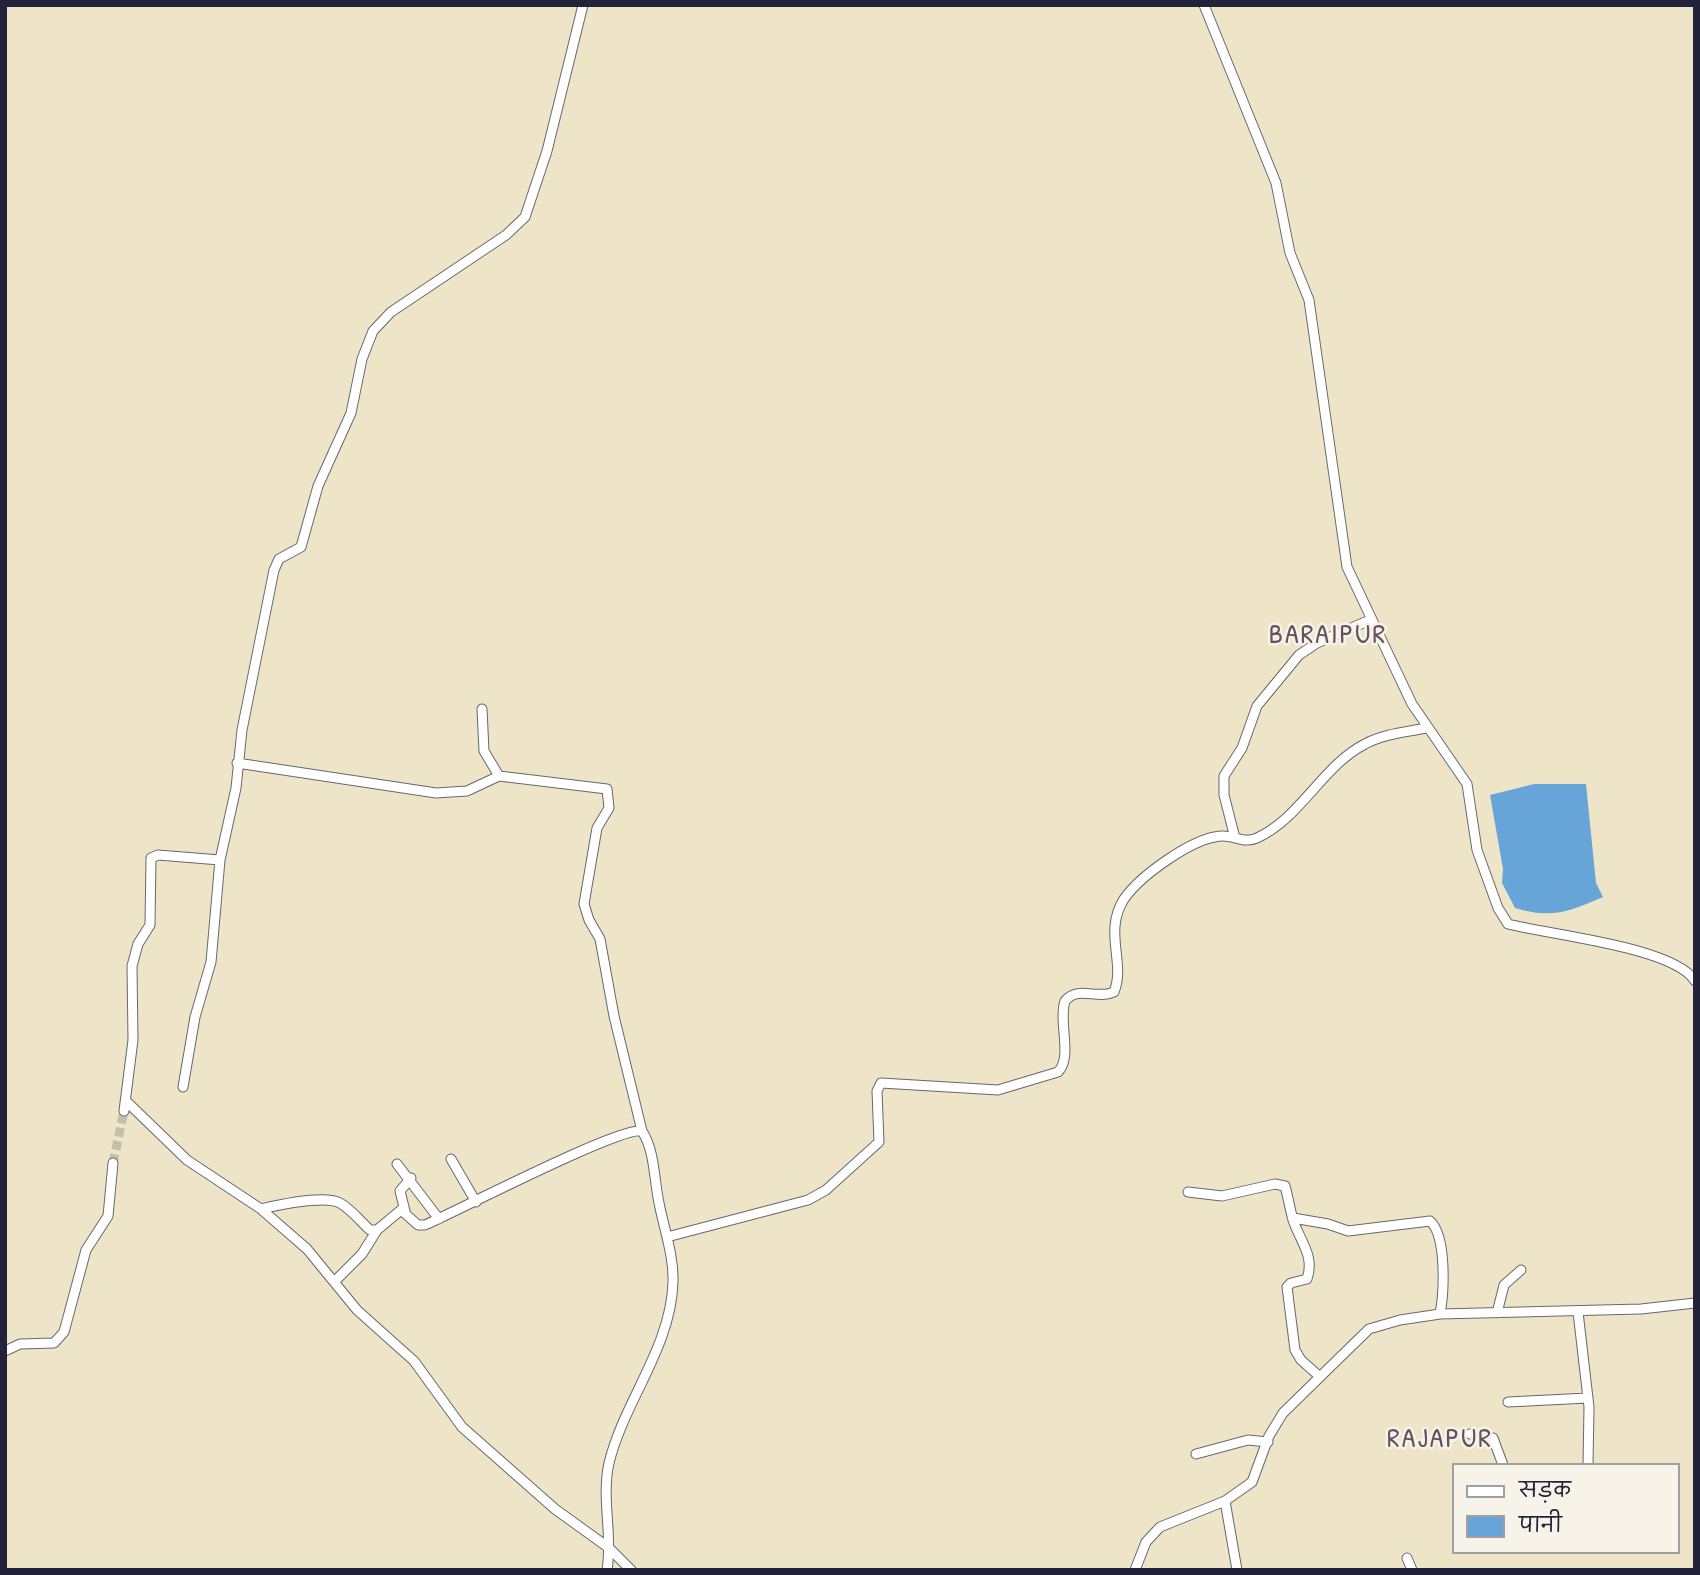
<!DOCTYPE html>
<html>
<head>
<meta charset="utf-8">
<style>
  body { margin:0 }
  #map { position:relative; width:1700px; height:1575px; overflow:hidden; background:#eee5c9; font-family:"Patrick Hand","Playpen Sans Deva",sans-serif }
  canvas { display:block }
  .frame { position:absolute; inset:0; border:7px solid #22223b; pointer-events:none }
  .legend { position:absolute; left:1452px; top:1463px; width:228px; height:91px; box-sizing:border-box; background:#f7f3e8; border:2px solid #a29fa3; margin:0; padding:9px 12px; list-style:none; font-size:21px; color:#22223b }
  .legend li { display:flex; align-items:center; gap:14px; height:35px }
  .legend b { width:35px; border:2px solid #a29fa3 }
</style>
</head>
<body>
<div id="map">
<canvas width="1700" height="1575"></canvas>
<div class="frame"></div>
<ul class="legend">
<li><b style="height:9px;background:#fff"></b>सड़क</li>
<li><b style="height:19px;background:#67a4d8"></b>पानी</li>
</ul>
</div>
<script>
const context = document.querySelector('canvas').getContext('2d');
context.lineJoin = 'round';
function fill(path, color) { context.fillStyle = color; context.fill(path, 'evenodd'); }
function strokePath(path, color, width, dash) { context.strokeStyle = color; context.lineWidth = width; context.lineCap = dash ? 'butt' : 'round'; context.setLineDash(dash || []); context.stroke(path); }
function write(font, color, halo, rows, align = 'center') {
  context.font = font + ' "Patrick Hand",sans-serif'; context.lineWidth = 5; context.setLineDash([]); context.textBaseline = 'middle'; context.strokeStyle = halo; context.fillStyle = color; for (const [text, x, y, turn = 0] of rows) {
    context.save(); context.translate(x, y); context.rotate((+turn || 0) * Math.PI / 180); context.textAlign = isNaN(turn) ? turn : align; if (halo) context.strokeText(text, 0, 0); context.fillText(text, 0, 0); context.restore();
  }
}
const water = new Path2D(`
  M1534,784H1586L1596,883L1603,897C1568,912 1552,919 1515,908L1502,883L1503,869L1490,795Z`);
const minorTunnel = new Path2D(`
  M113,1163L124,1111`);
const minor = new Path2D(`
  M1204,5L1276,183L1290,253L1309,300L1347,567L1412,704L1467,784L1477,850L1498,908L1508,924C1550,935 1674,947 1695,981
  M482,709L484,751L499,776
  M237,763L436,793L467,791L499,776L607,789L609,808L597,828L584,904L589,920L600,939L614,1016L642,1131
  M1235,838L1224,795V776L1242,748L1257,706L1299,655L1317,643L1370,620
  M183,1087L195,1017L211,962L220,860
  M126,1101L187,1160L261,1209L307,1249L357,1310L414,1361L462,1427L555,1509L609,1548L631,1570
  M124,1111L133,1040L132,966L138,944L150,925L151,858L158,855L220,860L236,788L242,730L274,570L279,559L301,547L318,486L351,413L362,359L373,331L391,312L506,235L525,217L547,151L583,5
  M451,1159L476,1202
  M397,1164L439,1219
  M1188,1192L1222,1196L1275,1184L1285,1186C1288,1197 1290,1209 1293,1220C1300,1241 1315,1256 1307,1279L1291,1283L1287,1287L1295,1350L1301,1360L1319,1376
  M261,1209C278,1205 325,1195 340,1203C352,1210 360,1221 370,1230H377L401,1210L418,1225H425C457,1211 621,1126 642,1131C655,1151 654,1180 659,1203C664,1229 674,1256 673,1282C671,1348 624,1401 609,1463C601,1499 613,1534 607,1570
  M405,1211L400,1191L411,1178
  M1293,1218L1328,1224L1348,1231L1430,1221C1447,1236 1444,1293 1440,1314
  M667,1237L808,1200L826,1190L879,1142L877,1091L881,1083L998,1090L1058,1072C1073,1057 1058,1022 1065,1001C1078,985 1097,1000 1114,992C1126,963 1103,932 1124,899C1140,876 1192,838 1221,836C1234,835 1244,844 1257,838C1301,818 1322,766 1365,744C1383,734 1406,732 1426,728
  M334,1282L362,1254L377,1230
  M1578,1312L1589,1407L1588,1465
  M1497,1313L1504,1285L1521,1270
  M5,1351L20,1344L54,1343L64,1332L86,1250L108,1216L113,1163
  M1508,1402L1588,1398
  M1470,1434L1493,1438L1503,1465
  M1196,1454L1248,1440L1268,1442
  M1225,1501L1237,1570
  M1407,1558L1412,1570
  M1135,1570L1146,1542L1160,1527L1225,1501L1252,1482L1269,1436L1283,1413L1369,1329L1400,1320L1440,1314L1641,1309L1695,1303`);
const quarterNames = [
  ["BARAIPUR",1328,636],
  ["RAJAPUR",1440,1440]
];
fill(water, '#67a4d8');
strokePath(minorTunnel, '#c5bead', 9, [9, 4.5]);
strokePath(minor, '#69666d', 11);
strokePath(minor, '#fff', 9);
context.letterSpacing = '2px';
write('28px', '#665160', '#f7f3e8', quarterNames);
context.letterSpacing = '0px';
</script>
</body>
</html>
